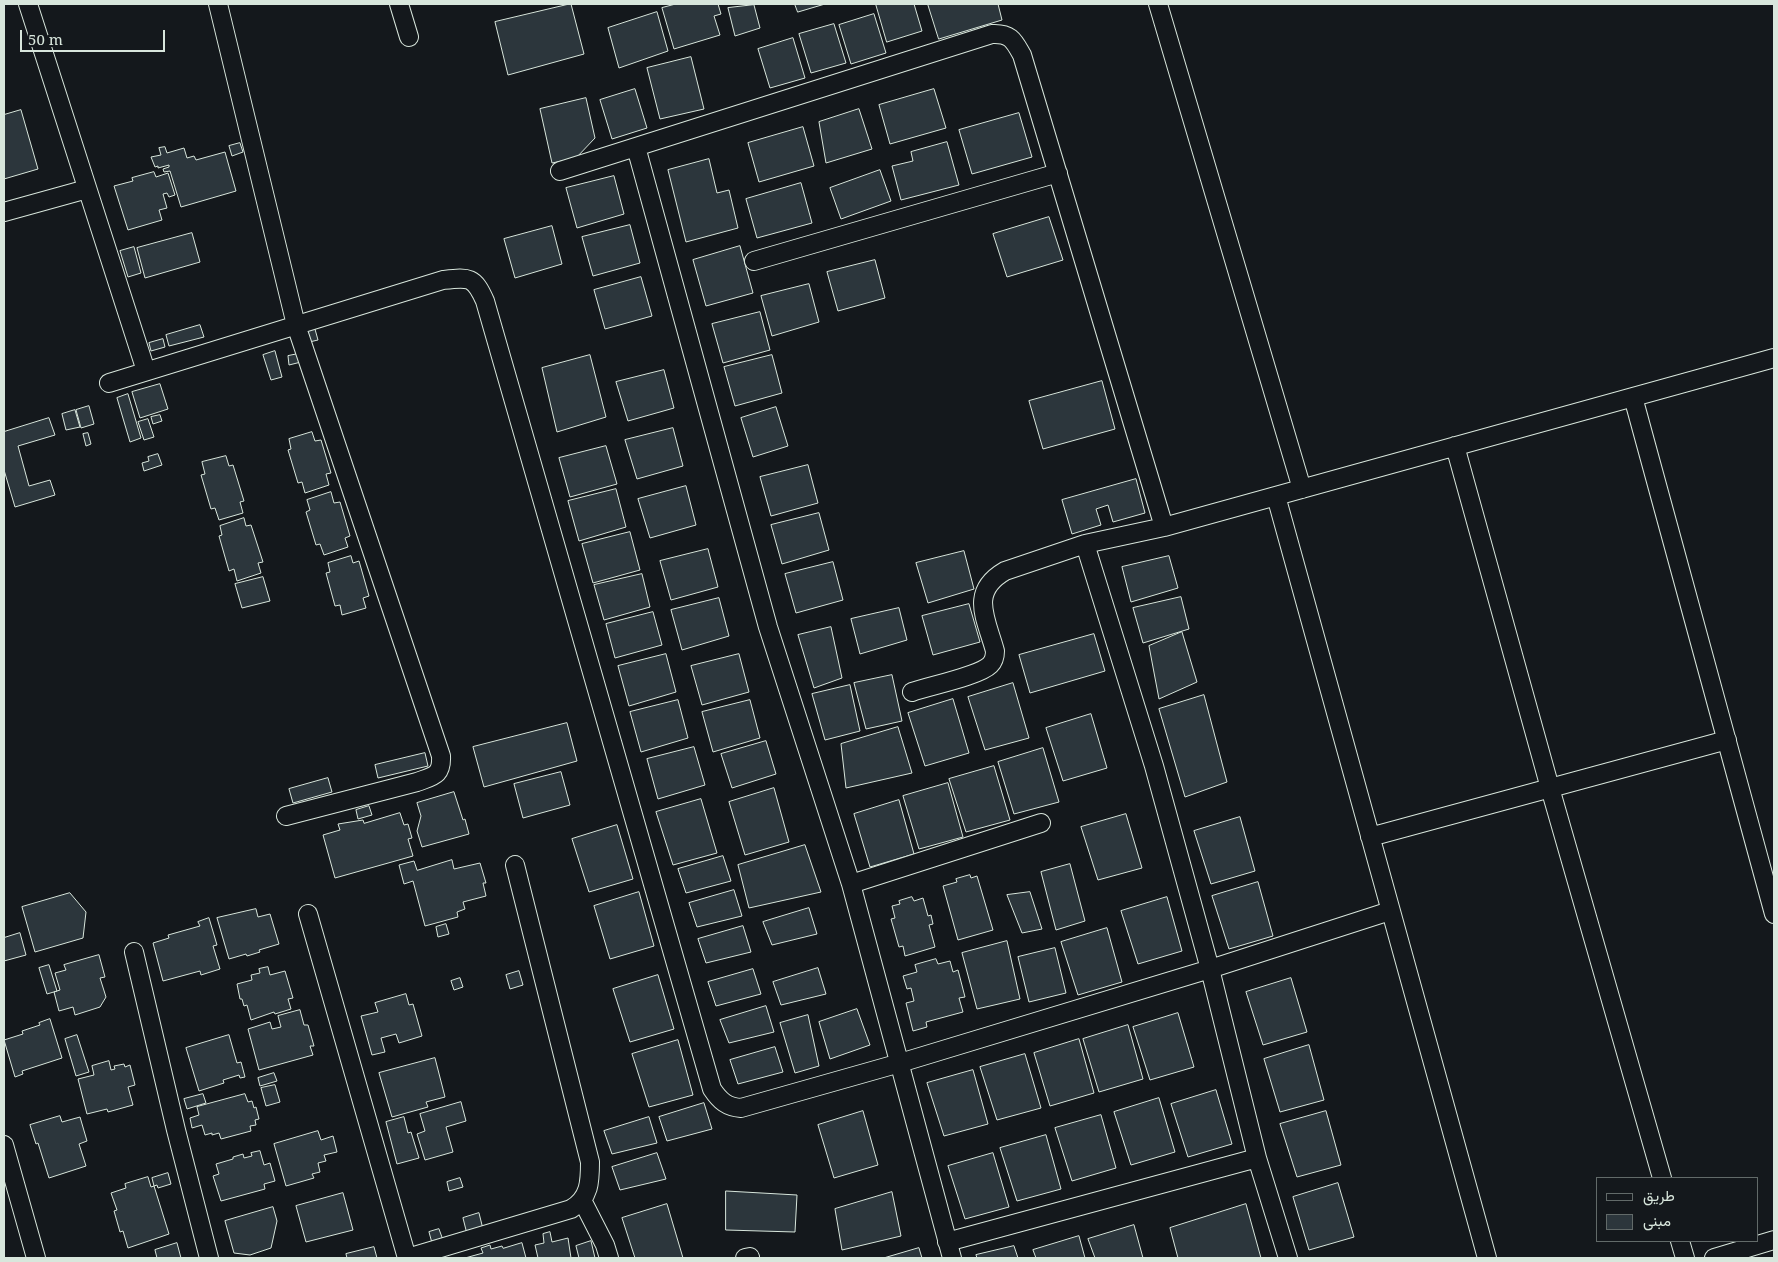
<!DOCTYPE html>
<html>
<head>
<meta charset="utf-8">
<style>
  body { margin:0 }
  #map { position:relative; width:1778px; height:1262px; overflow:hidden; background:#14181c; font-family:"Noto Serif",Vazirmatn,serif }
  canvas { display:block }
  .frame { position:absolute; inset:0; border:5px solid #d8e6dc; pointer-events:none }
  .legend { position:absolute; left:1596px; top:1177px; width:162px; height:65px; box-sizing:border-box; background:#14181c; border:1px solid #626a69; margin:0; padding:6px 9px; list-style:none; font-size:15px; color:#d8e6dc }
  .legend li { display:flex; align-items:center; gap:10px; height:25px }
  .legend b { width:25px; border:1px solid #626a69 }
  .scale { position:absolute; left:20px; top:30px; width:145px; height:22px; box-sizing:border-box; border:2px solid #d8e6dc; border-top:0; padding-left:6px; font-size:15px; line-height:18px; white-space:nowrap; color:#d8e6dc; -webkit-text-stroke:4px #14181c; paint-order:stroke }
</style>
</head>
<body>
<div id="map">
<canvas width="1778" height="1262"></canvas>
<div class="frame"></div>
<ul class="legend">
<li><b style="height:6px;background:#14181c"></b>طريق</li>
<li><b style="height:14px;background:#2c363c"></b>مبنى</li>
</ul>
<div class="scale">50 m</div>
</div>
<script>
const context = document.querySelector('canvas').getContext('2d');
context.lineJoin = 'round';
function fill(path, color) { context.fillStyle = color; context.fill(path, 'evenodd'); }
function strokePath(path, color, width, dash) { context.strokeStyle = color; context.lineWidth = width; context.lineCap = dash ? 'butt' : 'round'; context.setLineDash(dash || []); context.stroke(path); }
const building = new Path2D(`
  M571,4L584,54L508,75L495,22Z
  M676,4H718L721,14L714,16L720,35L674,49L662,8Z
  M795,4H825L798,12Z
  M876,4H914L922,31L887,42Z
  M928,4H998L1002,20L939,39Z
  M754,5L760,28L735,36L728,8Z
  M657,12L668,51L619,68L608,28Z
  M874,14L886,53L851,64L839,25Z
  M834,24L846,63L811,73L799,34Z
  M793,38L805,78L770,88L758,49Z
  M691,57L704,109L660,119L647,68Z
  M635,89L647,128L612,139L600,100Z
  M934,89L946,128L890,144L879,105Z
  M586,98L595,138L576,158L552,163L540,109Z
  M859,109L872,149L826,163L819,122Z
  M21,110L38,169L4,179V115Z
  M1019,113L1032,157L972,174L959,130Z
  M803,127L814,166L759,182L748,143Z
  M947,142L959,185L901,200L892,166L913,161L911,152Z
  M240,143L243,152L232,156L229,146Z
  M165,147L167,153L184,148L187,158L194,156L196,160L225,152L236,191L181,207L170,171L164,172L163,169L169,167V165L158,168V166L155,167L151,157L161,155L159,148Z
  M709,159L717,193L729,190L738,228L686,242L668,170Z
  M880,170L891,201L841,219L830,188Z
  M154,172L156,177L168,173L175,195L169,197L167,193L163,194L167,208L159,210L162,220L128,230L114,186L133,181L132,178Z
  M614,176L624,214L577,228L566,188Z
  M801,183L812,223L757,238L746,199Z
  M1049,217L1063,260L1007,277L993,234Z
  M630,225L640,263L593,276L582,237Z
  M552,226L562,264L515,278L504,239Z
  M192,233L200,262L145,278L137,248Z
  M740,246L753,293L706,306L693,260Z
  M134,247L141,273L128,277L120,251Z
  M875,260L885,298L838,311L827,272Z
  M641,277L652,316L605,329L594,290Z
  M809,284L819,322L772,336L761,296Z
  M760,312L770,350L723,363L712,324Z
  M313,322L318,340L305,343L300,326Z
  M200,325L204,337L169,346L166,335Z
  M163,339L165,347L151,351L149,343Z
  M275,351L282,377L271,380L263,355Z
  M303,353L305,361L289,365L288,356Z
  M590,355L606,417L557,432L542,368Z
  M772,355L782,393L735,406L724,367Z
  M664,370L674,408L628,421L616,382Z
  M1102,381L1115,429L1043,449L1029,401Z
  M160,384L168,409L140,418L132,392Z
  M128,394L141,438L130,442L117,398Z
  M89,406L94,424L81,428L76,410Z
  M776,407L788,446L753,457L741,418Z
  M75,410L80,427L66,430L62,414Z
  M160,415L162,421L153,424L151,417Z
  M49,418L55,435L18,446L29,486L50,480L55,495L15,507L4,470V432Z
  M148,419L154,437L144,440L138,422Z
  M673,428L683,466L637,479L625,440Z
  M312,432L315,441L321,440L331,473L326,474L329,485L305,493L302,482L298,483L288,450L291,449L289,439Z
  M88,433L91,444L86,446L83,434Z
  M606,446L617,484L570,497L559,458Z
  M158,454L162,465L144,471L142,463L149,461L148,457Z
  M226,456L229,466L233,465L244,501L240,502L243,513L219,520L215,508L211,509L201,475L205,474L202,462Z
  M808,465L818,503L771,516L760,477Z
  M1136,479L1145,513L1113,522L1108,505L1096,509L1101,525L1072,534L1062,500Z
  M686,486L696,525L650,538L638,499Z
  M616,489L626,527L579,541L568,501Z
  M331,492L334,503L340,502L350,536L345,538L348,547L324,555L320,544L316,545L306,512L310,510L307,500Z
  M819,513L829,550L782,564L771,525Z
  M244,518L246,526L251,525L263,562L258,563L261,573L237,581L234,569L229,571L219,536L222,535L220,526Z
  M630,532L640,570L593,583L582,544Z
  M708,549L718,587L671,600L660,561Z
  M964,551L974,589L928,603L916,563Z
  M351,556L353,563L359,561L369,596L363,598L366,608L342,615L340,605L335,606L326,573L330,572L328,563Z
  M1169,556L1178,588L1131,602L1122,567Z
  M833,562L843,600L796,613L785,574Z
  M642,574L650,607L604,620L594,585Z
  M263,577L270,601L242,608L235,584Z
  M1181,597L1189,629L1143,643L1133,608Z
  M719,598L729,636L682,650L671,610Z
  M969,604L980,642L933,655L922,616Z
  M899,608L907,640L860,654L851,619Z
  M653,612L662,645L615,658L606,624Z
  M831,627L842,678L814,688L798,635Z
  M1182,632L1197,682L1159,699L1149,646Z
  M1094,634L1105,671L1030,693L1019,655Z
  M666,654L676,692L629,706L618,666Z
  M739,654L749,692L702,705L691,666Z
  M892,675L902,721L866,729L854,683Z
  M1013,683L1029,738L985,750L968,697Z
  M850,685L860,731L825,740L812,694Z
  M1204,695L1227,782L1185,797L1159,709Z
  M953,699L969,753L925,766L908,713Z
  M678,700L688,738L641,752L630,712Z
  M750,700L760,738L713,752L702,712Z
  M1091,714L1107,768L1063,781L1046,728Z
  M567,723L577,761L484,787L473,747Z
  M898,727L912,773L846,788L841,744Z
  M766,741L776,774L732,788L721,754Z
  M694,747L705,785L658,799L647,759Z
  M1043,748L1059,802L1014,814L998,762Z
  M425,753L428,766L378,778L375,765Z
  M994,766L1010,820L966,832L949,779Z
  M561,772L570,805L523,818L514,784Z
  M328,778L332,792L293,803L289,789Z
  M948,783L963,837L919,849L903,796Z
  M774,788L789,842L745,855L729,802Z
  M454,792L463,820L465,819L469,834L422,847L417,831L421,816L417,803Z
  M701,799L717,853L673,865L656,812Z
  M899,800L914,854L870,867L854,814Z
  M369,806L372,815L358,819L356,810Z
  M400,813L404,825L408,824L412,838L408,839L413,856L335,878L323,835L340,830L338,824L363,820L364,823Z
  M1126,814L1142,868L1098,880L1081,827Z
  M1240,817L1255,871L1211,884L1194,831Z
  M617,825L633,879L589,892L572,839Z
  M805,845L821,892L749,908L738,865Z
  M723,856L731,881L686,893L678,869Z
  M452,860L454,869L480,863L486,883H483L486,896L463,902L465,909L457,912L458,917L425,926L413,881L404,884L399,865L414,861L417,870Z
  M1070,864L1085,921L1056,930L1041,872Z
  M970,875L971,878L977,876L993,930L958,940L943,886L957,882L956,879Z
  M1258,882L1273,936L1229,949L1212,896Z
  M734,890L742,916L697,927L689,903Z
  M639,892L654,946L610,959L594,906Z
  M1030,892L1042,929L1022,933L1007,895Z
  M70,893L86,912L83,938L35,952L22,907Z
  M912,897L914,901L923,898L928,916L931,915L933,924L929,925L935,947L905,956L903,946L899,947L891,919L895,918L892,906L900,904L899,901Z
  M1167,897L1182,951L1138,964L1121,911Z
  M809,908L817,934L772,945L763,922Z
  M256,909L258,917L270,914L279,944L259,950L260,952L247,956L246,954L229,959L217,918Z
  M209,918L217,945L213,946L220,969L201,975L200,971L163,981L153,943L169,938L168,935L200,926L198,922Z
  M446,924L449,934L438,937L436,927Z
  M743,926L751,952L706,963L698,939Z
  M1107,928L1122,982L1078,995L1061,942Z
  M20,933L26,955L4,961V938Z
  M1007,941L1020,999L977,1009L962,953Z
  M1055,948L1066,993L1029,1002L1018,957Z
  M99,955L105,977L100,978L106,997L100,1007L75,1015L73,1007L59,1011L54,992L60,990L55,973L66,970L64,965Z
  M936,959L938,964L950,961L953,972L958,970L965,997L959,998L963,1012L926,1022L927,1027L913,1031L906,1003L914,1001L911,988L907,989L903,976L917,972L915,965Z
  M49,965L57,991L47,994L39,968Z
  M268,967L270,975L285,971L293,998L288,999L291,1009L275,1014L274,1012L251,1020L247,1005L244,1006L242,999H240L237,984L252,980L251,975L260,973L259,969Z
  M818,968L826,994L781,1005L773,982Z
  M753,969L761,994L716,1006L708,982Z
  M519,971L523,985L510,989L506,975Z
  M658,975L674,1029L630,1042L613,989Z
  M460,978L463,987L454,990L451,981Z
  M1291,978L1307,1032L1263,1045L1246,992Z
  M406,994L409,1005L413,1004L422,1036L399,1043L396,1034L381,1038L385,1052L372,1055L361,1016L378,1012L375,1003Z
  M766,1006L774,1032L729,1043L720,1020Z
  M857,1009L870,1045L830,1059L819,1022Z
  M300,1010L304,1025H308L314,1046H310L313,1055L259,1070L248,1029L270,1022L272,1029L281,1027L278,1016Z
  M1178,1013L1194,1067L1150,1080L1133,1027Z
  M808,1015L819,1066L795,1073L780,1023Z
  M50,1019L62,1058L22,1071L23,1074L15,1077L4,1040L23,1034L22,1031L40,1025L39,1023Z
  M1128,1025L1143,1079L1099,1092L1083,1039Z
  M77,1035L89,1072L76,1076L65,1039Z
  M229,1035L237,1063L241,1062L245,1077L240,1078L239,1075L223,1080L224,1083L199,1091L186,1048Z
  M1079,1039L1094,1093L1050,1106L1034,1053Z
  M678,1040L693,1095L649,1107L632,1054Z
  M1309,1045L1324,1100L1280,1112L1264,1059Z
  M775,1047L783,1072L738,1084L730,1060Z
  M1025,1054L1041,1108L997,1120L980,1067Z
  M435,1058L445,1097L426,1102L428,1107L392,1117L379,1073Z
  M109,1061L111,1070L115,1069L114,1066L124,1064L125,1067L130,1065L135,1085L128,1087L133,1105L108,1112L107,1109L87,1114L78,1079L94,1075L92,1066Z
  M973,1070L988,1124L944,1136L927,1083Z
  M274,1073L277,1081L260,1086L258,1078Z
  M275,1085L280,1102L266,1106L261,1088Z
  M1216,1090L1232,1144L1188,1157L1171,1104Z
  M203,1094L206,1103L187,1109L184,1099Z
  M245,1094L248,1102L252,1101L254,1108L256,1107L259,1119L255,1120L256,1125L250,1126L251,1131L221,1139L219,1133L212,1135V1133L205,1135L202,1125L192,1128L190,1118L199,1115L197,1107Z
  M1159,1098L1175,1152L1131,1165L1114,1112Z
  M461,1102L466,1121L446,1127L453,1152L425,1160L417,1134L425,1131L420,1114Z
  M704,1103L712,1129L667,1141L659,1117Z
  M863,1111L878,1165L834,1178L818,1125Z
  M1326,1111L1341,1165L1297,1177L1280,1124Z
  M1101,1115L1116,1168L1072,1181L1055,1128Z
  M60,1116L62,1122L80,1117L87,1141L79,1144L86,1166L49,1178L38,1143L36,1144L30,1125Z
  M404,1117L408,1133L411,1132L419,1158L397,1164L386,1122Z
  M649,1117L657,1143L612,1154L604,1131Z
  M318,1131L321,1140L333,1136L337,1152L324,1155L326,1161L318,1163L320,1172L312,1174L314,1178L286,1186L274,1144Z
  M1046,1135L1061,1189L1017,1201L1000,1148Z
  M260,1151L264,1165L270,1163L275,1181L264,1184L265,1189L221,1201L213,1176L219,1174L216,1164L233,1159V1157L243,1154L244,1158L252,1156L251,1153Z
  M657,1153L666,1179L620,1190L612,1167Z
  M993,1153L1009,1207L965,1219L948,1166Z
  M168,1173L171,1184L158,1188L157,1185L154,1186L152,1178Z
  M148,1177L151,1187L154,1186L169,1234L128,1248L123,1231L120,1232L114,1211L117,1210L111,1193L126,1188L125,1184Z
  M460,1178L463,1187L449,1191L447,1182Z
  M1338,1183L1354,1237L1309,1250L1293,1197Z
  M726,1191L797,1195L795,1232L726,1230Z
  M892,1192L901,1236L842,1250L835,1209Z
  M343,1193L353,1230L306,1242L296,1206Z
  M667,1204L683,1258H635L622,1218Z
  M1246,1204L1261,1258H1178L1170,1228Z
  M273,1207L277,1221L271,1248L250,1255L234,1253L225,1221Z
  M479,1213L483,1229L467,1234L463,1218Z
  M1134,1225L1143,1258H1095L1088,1239Z
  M439,1229L443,1240L432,1243L429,1232Z
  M550,1232L552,1242L568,1238L571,1258H538L535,1245L544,1243L543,1234Z
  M1079,1236L1085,1258H1036L1033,1250Z
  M591,1241L595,1258H579L576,1246Z
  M177,1243L181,1258H157L155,1250Z
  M522,1243L526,1258H465L483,1253L481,1248L490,1245L491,1249L502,1246L503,1248Z
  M1014,1246L1018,1258H977L976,1255Z
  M374,1247L377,1258H347L346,1254Z
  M919,1248L922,1258H884Z`);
const minor = new Path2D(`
  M28,4L146,371
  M218,4L296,325L441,756C442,776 433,776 417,782L286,816
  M399,4L409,37
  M1158,4L1302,489
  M636,147L768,627L851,884L952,1258
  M560,171L992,34C1011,33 1014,41 1022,55L1164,527
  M4,212L87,189
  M754,261L1058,173
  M109,383L443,280C469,277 474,276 485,301L712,1089C720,1101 727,1107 741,1108L900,1063L1210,969L1390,911
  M1633,397L1774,914
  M1455,446L1550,788L1662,1178
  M1276,496L1487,1258
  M1085,544L1154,766L1210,969L1257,1158L1288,1258
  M912,692C929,686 979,676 990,665C994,661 995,656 995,651C986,618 969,592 1005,571L1085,544L1164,527L1774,358
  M1370,837L1727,740
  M851,884L1041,823
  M308,914L407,1258
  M134,952L176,1130L209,1258
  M4,1145L36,1258
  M582,1200L605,1245L609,1258
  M1680,1241L1685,1258
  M947,1242L1257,1158
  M407,1258L571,1209C590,1198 590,1181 590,1162L515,865
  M745,1258L750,1257
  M1714,1258L1774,1240`);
fill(building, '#2c363c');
strokePath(building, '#d8e6dc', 1);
strokePath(minor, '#d8e6dc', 20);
strokePath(minor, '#14181c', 18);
</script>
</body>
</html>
